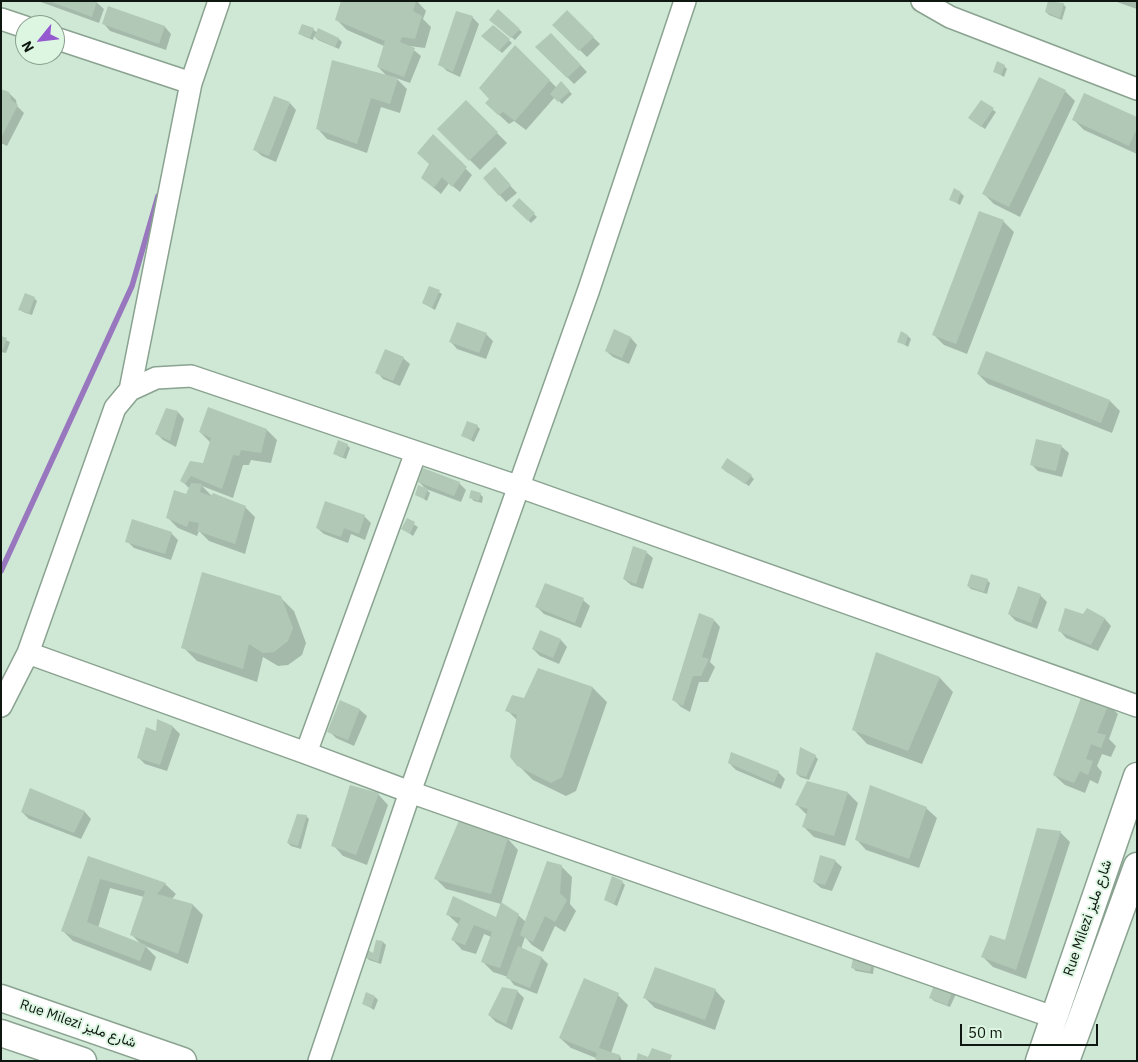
<!DOCTYPE html>
<html>
<head>
<meta charset="utf-8">
<style>
  body { margin:0 }
  #map { position:relative; width:1138px; height:1062px; overflow:hidden; background:#cfe8d5; font-family:"IBM Plex Sans",sans-serif }
  canvas { display:block }
  .frame { position:absolute; inset:0; border:2px solid #0e1710; pointer-events:none }
  .north { position:absolute; left:15px; top:15px; width:50px; height:50px; box-sizing:border-box; background:#dcf6e2; border:1px solid #8a9d8e; border-radius:50%; rotate:241deg; font-size:14px; font-weight:700; line-height:20px; text-align:center; color:#0e1710 }
  .north::after { content:''; display:block; margin:auto; width:18px; height:22px; background:#9559d0; clip-path:polygon(50% 0,100% 100%,50% 72%,0 100%) }
  .scale { position:absolute; left:960px; top:1024px; width:138px; height:22px; box-sizing:border-box; border:2px solid #0e1710; border-top:0; padding-left:6px; font-size:15px; line-height:18px; white-space:nowrap; color:#0e1710; -webkit-text-stroke:4px #dcf6e2; paint-order:stroke }
</style>
</head>
<body>
<div id="map">
<canvas width="1138" height="1062"></canvas>
<div class="frame"></div>
<div class="north">N</div>
<div class="scale">50 m</div>
</div>
<script>
const context = document.querySelector('canvas').getContext('2d');
context.lineJoin = 'round';
function fill(path, color) { context.fillStyle = color; context.fill(path, 'evenodd'); }
function strokePath(path, color, width, dash) { context.strokeStyle = color; context.lineWidth = width; context.lineCap = dash ? 'butt' : 'round'; context.setLineDash(dash || []); context.stroke(path); }
function write(font, color, halo, rows, align = 'center') {
  context.font = font + ' "IBM Plex Sans",Vazirmatn,sans-serif'; context.lineWidth = 4; context.setLineDash([]); context.textBaseline = 'middle'; context.strokeStyle = halo; context.fillStyle = color; for (const [text, x, y, turn = 0] of rows) {
    context.save(); context.translate(x, y); context.rotate((+turn || 0) * Math.PI / 180); context.textAlign = isNaN(turn) ? turn : align; if (halo) context.strokeText(text, 0, 0); context.fillText(text, 0, 0); context.restore();
  }
}
const shadow = new Path2D(`
  M38,1H95L104,9L99,23Z
  M343,1H417L426,11L423,19L431,27L425,48L409,46L421,56L410,83L396,78L407,89L400,113L381,107L367,153L327,139L317,128L387,76L378,67L384,46L347,30L337,20Z
  M1049,1L1063,4L1066,7L1062,20L1049,15L1046,12Z
  M1114,1H1137V9Z
  M109,8L165,27L171,34L166,50L110,31L104,24Z
  M498,11L522,32L515,40L494,23Z
  M567,12L600,44L587,57L554,25Z
  M472,17L479,24L460,77L447,71L440,64Z
  M494,26L512,43L502,53L483,36Z
  M313,29L317,33L318,30L339,39L342,42L339,49L318,40L314,36L313,40L303,36L300,33Z
  M551,34L587,72L574,84L537,47Z
  M515,46L557,88L561,83L572,94L562,104L555,97L526,130L514,121L509,124L497,113Z
  M1004,66L1007,69L1004,77L994,71Z
  M1,91L9,93L16,100L17,106L24,113L7,146L1,143Z
  M1065,91L1075,101L1020,217L994,204L984,194Z
  M981,101L996,112L985,129L973,121Z
  M466,102L507,143L480,170L439,129Z
  M290,103L296,110L276,162L262,156L255,150Z
  M1137,118V154L1084,130L1074,120Z
  M433,136L472,175L460,192L449,183L441,194L422,178L430,164Z
  M501,176L517,193L506,202L484,178Z
  M961,193L964,196L960,205L950,199Z
  M519,200L537,217L531,223L514,206Z
  M1003,221L1014,232L967,354L944,345L933,334Z
  M439,292L442,294L435,310L423,303Z
  M34,298L37,301L32,315L23,312L20,309Z
  M615,331L631,338L637,345L629,364L613,357L606,351Z
  M486,334L493,341L486,359L457,349L451,342Z
  M908,336L911,339L908,347L899,341Z
  M1,338L10,342L6,353L1,352Z
  M986,353L1110,401L1120,411L1112,433L988,384L978,374Z
  M403,358L410,364L400,386L383,379L377,372Z
  M178,412L184,419L176,447L163,440L156,433Z
  M477,426L480,429L474,442L462,435Z
  M267,430L277,440L271,463L251,460L249,465H243L233,498L202,486L212,496L245,507L255,517L245,554L209,541L199,531L197,536L178,528L168,518L187,495L190,489L182,481L204,465L211,443L200,432Z
  M1037,440L1062,447L1069,453L1062,477L1038,471L1031,464Z
  M347,445L350,448L346,459L338,456L335,453Z
  M725,471L751,476L754,479L749,486Z
  M419,482L459,483L466,490L461,502L426,489Z
  M427,490L430,493L427,501L416,494Z
  M480,494L483,497L482,503L474,501L471,498Z
  M364,516L371,523L365,540L351,534L348,543L324,534L317,528Z
  M407,520L418,527L413,536L403,529Z
  M171,533L178,540L171,560L134,548L127,541Z
  M646,552L653,558L643,589L631,585L624,579Z
  M987,580L990,583L987,594L971,589L968,586Z
  M1040,595L1047,602L1037,629L1016,621L1009,614Z
  M280,597L294,611L306,643L302,655L288,665L278,666L263,657L257,682L197,661L183,647Z
  M583,600L590,606L581,628L544,614L537,607Z
  M1087,610L1105,619L1111,626L1098,651L1066,638L1060,631L1083,615Z
  M714,620L720,627L710,662L715,667L708,682H699L690,712L681,707L674,700Z
  M561,640L567,647L559,664L540,656L533,649Z
  M877,654L940,678L953,692L922,764L867,744L854,730Z
  M539,670L593,688L607,702L576,791L566,796L533,780L518,765V721L507,710L525,699Z
  M341,702L360,710L367,716L354,746L336,738L329,731Z
  M1108,704L1118,714L1109,739L1116,746L1111,757L1102,754L1097,766L1102,772L1098,784L1090,780L1085,793L1065,785L1054,775Z
  M158,721L173,727L180,734L167,771L145,764L138,757L157,732Z
  M815,756L818,759L809,780L800,777L797,774Z
  M729,763L778,772L785,779L781,789L736,770Z
  M30,789L85,812L91,819L81,839L29,819L22,812Z
  M848,793L858,803L845,846L814,837L804,827L807,815L797,805Z
  M378,794L388,805L367,865L343,856L333,845Z
  M926,808L937,818L919,868L866,850L856,839Z
  M306,816L309,819L301,849L291,846L288,843Z
  M460,820L508,839L518,850L501,904L446,889L435,878Z
  M1060,832L1070,842L1026,979L993,967L983,957L1006,941Z
  M89,857L165,884L176,894L172,899L193,905L203,915L188,964L145,946L156,957L151,971L73,941L62,930ZM110,888L144,897L132,935L142,945L98,928Z
  M835,861L842,867L832,891L821,888L814,882Z
  M561,866L572,877L570,904L576,911L565,932L555,926L543,952L532,945L525,937L521,949L542,958L548,964L537,994L514,985L508,977L493,972L483,962L491,937L484,934L476,954L462,950L452,939L459,925L447,914L497,918L518,915L526,922Z
  M622,882L625,885L617,906L605,900Z
  M383,942L386,945L381,964L369,960L366,957L374,955Z
  M871,963L874,966L873,974L856,971L853,968Z
  M936,984L956,994L950,1007L934,1001L931,998Z
  M715,990L725,1001L715,1030L655,1008L645,998Z
  M517,991L524,998L512,1030L496,1022L489,1015Z
  M618,995L628,1005L611,1053L620,1056L622,1061H598L596,1058L571,1048L560,1038Z
  M375,997L378,1000L374,1010L363,1003Z`);
const stream = new Path2D(`
  M1,571L132,286L158,196`);
const building = new Path2D(`
  M49,1H97L92,17Z
  M341,1H416L413,11L422,16L415,39L402,37L400,42L415,48L404,77L377,67L385,41L335,20Z
  M1048,1L1064,3L1060,18L1045,12Z
  M108,6L165,26L159,44L102,24Z
  M498,9L520,29L511,38L489,20Z
  M567,10L594,37L579,51L552,25Z
  M456,11L473,16L453,72L438,65Z
  M302,24L314,28L310,38L298,34Z
  M493,25L510,39L499,51L481,36Z
  M318,28L339,38L335,47L314,37Z
  M551,33L581,65L567,78L535,47Z
  M515,45L550,80L515,121L503,112L498,115L485,103L489,99L479,88Z
  M332,60L398,78L390,104L371,98L357,144L316,129Z
  M997,61L1005,65L1001,75L993,72Z
  M1039,77L1066,90L1009,207L982,194Z
  M561,81L570,91L558,102L550,94Z
  M1,89L9,92L11,100L18,105L1,138Z
  M1084,93L1137,117V128L1129,146L1072,120Z
  M274,96L290,102L269,156L253,150Z
  M466,100L498,132L469,161L437,129Z
  M981,100L994,108L981,127L968,118Z
  M433,134L467,167L452,187L442,177L434,188L421,178L429,164L417,153Z
  M495,167L511,185L499,196L483,178Z
  M954,188L961,192L957,203L949,200Z
  M519,198L535,213L528,221L512,206Z
  M979,211L1004,220L956,344L932,335Z
  M429,286L440,290L432,308L422,303Z
  M25,293L35,297L29,313L18,310Z
  M457,322L487,333L479,353L449,342Z
  M614,329L631,337L622,358L605,351Z
  M901,331L908,335L905,345L897,342Z
  M1,336L7,338L3,350H1Z
  M385,349L404,357L393,381L375,373Z
  M986,351L1110,400L1101,423L977,374Z
  M208,407L267,429L261,453L241,450L239,456L233,455L222,489L191,476L185,484L180,481L190,461L203,463L211,438L199,432Z
  M166,408L178,411L170,441L155,434Z
  M467,421L478,425L471,440L461,436Z
  M1036,439L1062,445L1056,471L1030,465Z
  M338,440L348,444L343,457L333,454Z
  M727,458L752,475L745,484L721,468Z
  M423,468L460,482L454,496L418,482Z
  M191,483L202,484L200,492L211,496L213,493L246,506L235,544L197,531L199,523L189,521L187,527L166,518L174,490L186,494Z
  M418,485L428,489L424,499L415,495Z
  M471,490L481,493L479,501L469,498Z
  M325,501L365,515L359,534L344,528L341,537L316,528Z
  M407,518L415,522L410,534L401,529Z
  M132,519L172,532L165,554L125,542Z
  M633,546L647,551L636,584L623,579Z
  M202,572L281,596L293,628L288,641L274,652L263,653L249,644L243,669L181,648Z
  M971,574L988,579L984,592L967,586Z
  M545,583L584,598L575,623L535,607Z
  M1018,586L1041,594L1031,623L1008,614Z
  M1065,608L1083,614L1087,608L1105,618L1091,645L1058,631Z
  M699,613L714,619L702,657L709,659L701,676H693L683,706L672,700Z
  M540,630L561,639L553,658L532,649Z
  M876,652L940,677L908,751L852,730Z
  M538,668L593,687L562,777L551,783L517,766L510,757L517,715L505,711L512,695L524,698Z
  M1083,692L1109,703L1097,733L1106,735L1101,748L1091,744L1086,759L1093,761L1088,775L1080,771L1074,783L1053,775Z
  M340,700L360,709L348,740L327,732Z
  M157,719L173,726L160,765L137,758L146,727L156,731Z
  M800,747L816,755L806,777L796,774Z
  M731,752L779,771L774,783L728,763Z
  M807,781L848,792L834,836L802,827L808,809L795,805Z
  M350,785L379,793L356,855L331,846Z
  M870,785L927,807L909,859L855,840Z
  M30,788L85,811L74,833L21,812Z
  M297,814L307,815L298,846L287,843Z
  M460,818L508,838L491,894L434,879Z
  M1037,828L1061,831L1016,970L981,957L990,935L1005,940Z
  M820,855L836,860L825,885L813,882Z
  M88,856L166,883L157,894L193,904L178,954L130,935L145,891L100,879L87,922L146,945L140,961L61,931Z
  M547,861L562,865L560,893L567,900L555,922L545,916L533,942L520,935Z
  M612,876L623,881L614,904L604,900Z
  M453,896L496,917L501,902L519,914L500,968L481,962L492,932L474,925L465,945L451,940L461,918L446,915Z
  M376,940L383,941L378,962L365,957L368,950L373,953Z
  M518,946L542,957L530,988L506,978Z
  M853,958L872,962L870,972L851,968Z
  M655,967L716,989L705,1020L643,998Z
  M584,978L619,993L599,1048L620,1055L618,1061H600L595,1059L597,1053L559,1038Z
  M935,983L953,990L947,1005L929,998Z
  M502,987L518,990L506,1024L488,1015Z
  M366,992L375,996L371,1008L362,1004Z
  M652,1048L672,1055L670,1061H636L638,1053L648,1057Z`);
const minor = new Path2D(`
  M922,1L950,17L1137,89
  M1,19L25,27
  M55,38L191,83
  M130,390L191,83L219,1
  M28,653L306,753L410,792L1053,1017
  M1,706L28,653L115,408L130,390L156,378L191,376L520,487L1137,706
  M306,753L416,452
  M319,1061L410,792L588,292L685,1`);
const tertiary = new Path2D(`
  M1,998L183,1061
  M1,1033L83,1061
  M1039,1061L1137,776
  M1066,1061L1137,866`);
const streetNames = [
  ["Rue Milezi شارع مليز",1088,918,-71],
  ["Rue Milezi شارع مليز",78,1024,19]
];
fill(shadow, '#0003');
strokePath(stream, '#9877be', 5.5);
fill(building, '#b0c8b5');
strokePath(minor, '#8aa290', 24);
strokePath(tertiary, '#8aa290', 29);
strokePath(minor, '#fff', 21);
strokePath(tertiary, '#fff', 26);
write('14px', '#0e1710', '#dcf6e2', streetNames);
</script>
</body>
</html>
